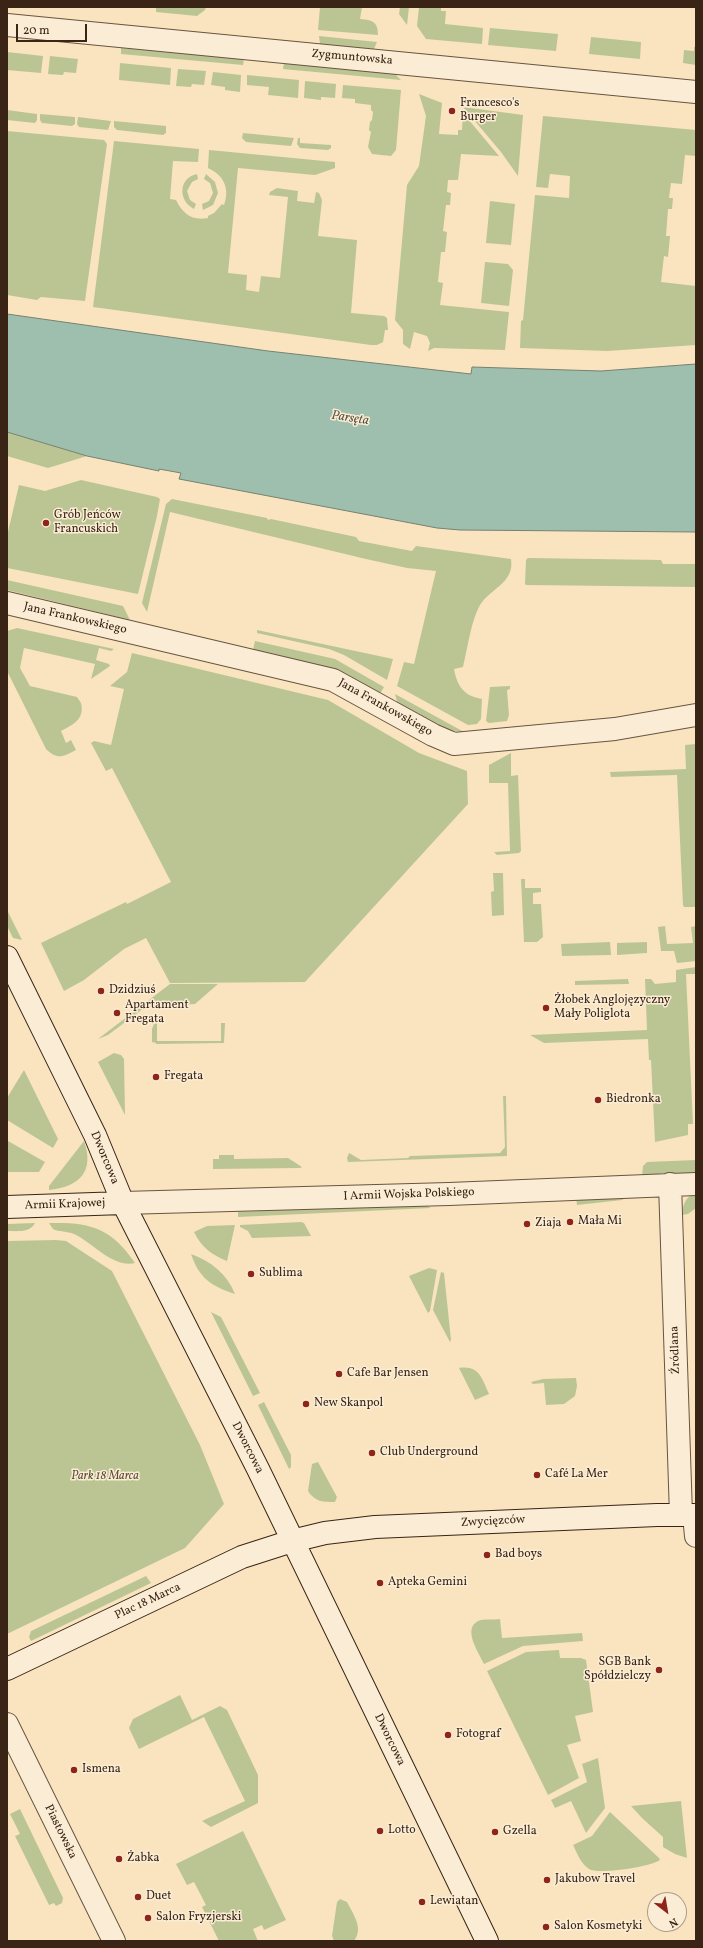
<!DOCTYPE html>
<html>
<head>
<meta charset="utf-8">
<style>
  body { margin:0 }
  #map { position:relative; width:703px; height:1948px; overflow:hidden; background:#f9e4bf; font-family:Vollkorn,serif }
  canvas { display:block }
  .frame { position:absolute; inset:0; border:8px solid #392415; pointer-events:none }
  .north { position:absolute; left:647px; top:1892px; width:40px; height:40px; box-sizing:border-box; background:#fbedd5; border:1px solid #ad9d88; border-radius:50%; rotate:149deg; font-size:11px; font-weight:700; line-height:16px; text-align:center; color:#392415 }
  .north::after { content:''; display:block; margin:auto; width:14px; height:18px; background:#8f2418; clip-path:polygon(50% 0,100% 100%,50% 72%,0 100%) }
  .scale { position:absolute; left:16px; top:24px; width:71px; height:18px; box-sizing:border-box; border:2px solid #392415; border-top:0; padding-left:5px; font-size:12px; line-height:14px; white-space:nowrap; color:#392415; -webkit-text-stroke:3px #fbedd5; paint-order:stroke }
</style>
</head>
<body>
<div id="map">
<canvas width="703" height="1948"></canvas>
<div class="frame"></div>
<div class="north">N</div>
<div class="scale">20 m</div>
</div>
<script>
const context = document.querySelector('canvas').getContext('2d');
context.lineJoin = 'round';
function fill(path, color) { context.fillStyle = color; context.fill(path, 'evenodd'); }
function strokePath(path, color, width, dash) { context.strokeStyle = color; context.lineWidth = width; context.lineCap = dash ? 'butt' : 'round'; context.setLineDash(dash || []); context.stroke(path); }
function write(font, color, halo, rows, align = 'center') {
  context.font = font + ' Vollkorn,serif'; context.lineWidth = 3; context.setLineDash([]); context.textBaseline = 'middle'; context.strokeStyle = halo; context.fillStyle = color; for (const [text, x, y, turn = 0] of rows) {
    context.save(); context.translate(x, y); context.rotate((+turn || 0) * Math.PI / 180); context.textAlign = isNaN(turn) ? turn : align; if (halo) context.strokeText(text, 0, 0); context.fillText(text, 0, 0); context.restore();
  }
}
const green = new Path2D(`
  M156,7H206L205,10L197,16L156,12Z
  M320,7H362L360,19C373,20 378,22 378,35L318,30Z
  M400,7H409L407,25L399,14Z
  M419,7H441V11H446L445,24L483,28L482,44L426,39L417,26Z
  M490,28L558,34L556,51L488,45Z
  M319,36L377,42L374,49L320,44Z
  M591,37L641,42L640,59L589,54Z
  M694,47H696V65L683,63L684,50L694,51Z
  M121,48L244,59L243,65L121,54Z
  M7,52L43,56L41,73L7,70Z
  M50,56L78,59L76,73L64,72L63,75L48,74Z
  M120,63L171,68L170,85L119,80Z
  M284,63L394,73L401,80L283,69Z
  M178,69L206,71L204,85L192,84L191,87L176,86Z
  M213,72L241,75L240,92L225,90V87L211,85Z
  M247,75L299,80L298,98L268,95L269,87L247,85Z
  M305,81L336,84L335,98L321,97V100L304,98Z
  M343,85L401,90L396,150L391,156L372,154L368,147L371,132L369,130L370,122L372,120L373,112L371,110V105L355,103V99L342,98Z
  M419,94L442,103L439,134L458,135V130H462L463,113L499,156L461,154L458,180H448L447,192L451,193L450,205H446L443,231L447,232L445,252H441L438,282L443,283L440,305L509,312L505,350L434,348L428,351L430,343L427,336L414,332L410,349L403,344V330L395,320L407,185L419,166L426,116Z
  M463,107L523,115L518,176L501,152Z
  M7,110L37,114V120L35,123L7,120Z
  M40,114L75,117V124L72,126L42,123L40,120Z
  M543,116L696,130V156L685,155L682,184L671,183L669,198H673L672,209H668L666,236H670L668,257L664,256L661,282L696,286V345L607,351L520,348L521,321L523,320L535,195L569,198L570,176L550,174L548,188L536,187Z
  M78,117L111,121L108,130L79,127L77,124Z
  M114,121L166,126V133L163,135L117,130L114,127Z
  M7,131L104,140L107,144L85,301L41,297L37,300L7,295Z
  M243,133L294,138L291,146L246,142L242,138Z
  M298,138H300V143L331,145V148L328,150L300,148L297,144Z
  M114,141L199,149L198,162L173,161L170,199L176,200C183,214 192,221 208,218V216L214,213L222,204L224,205C230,189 224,175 208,168L209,150L335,162V168L315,175L238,168L228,273L247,275L246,290L259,292L261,276L280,278L288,197L269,195L270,192L277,188L298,191L297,201L314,203L316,192L319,193L322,200L318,236L357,240L351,313L384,316L387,318L388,330H385L383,342L377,345H371L93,307Z
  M197,174L198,179L192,182L187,191L190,200L196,204L194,209C178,201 178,178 197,174Z
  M206,174L215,182L218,193L213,205L203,210L202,204L209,201L213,193L210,183L204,179Z
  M490,201L515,204L511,245L486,243Z
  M485,262L508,264L513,270L509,306L481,303Z
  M7,432L87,456L48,468L7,456Z
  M81,480L157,497L160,499L157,516L138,594L7,568V536L19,485L45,491Z
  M172,499L267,518L268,520L271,519L356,537L359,541L412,551L416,546L511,559C515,584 488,589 479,607C471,622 467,651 463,667L454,669C457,686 464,696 482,699L481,719L477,724L468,725L397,686L404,662L414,664L436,571L407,568L366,559L170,512L147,612L142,603L166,504Z
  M528,558L661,560L663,564H696V587L526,585L525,584L526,560Z
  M7,580L123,606L130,620L7,590Z
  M17,628L114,649L111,651L99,648L96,660L109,664L110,666L91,679L95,664L24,648L20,668L30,686L77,697L81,703C85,719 73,725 61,731L66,743L71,740L76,750C63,757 57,760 46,749L7,671V631Z
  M257,630L393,659L387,680L344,655L329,649L257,633Z
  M255,641L335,659L384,687L380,694L337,671L253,650Z
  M132,653L328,700L419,753L467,771L468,804L305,982L170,983L146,938L124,949L84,980L64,991L41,943L126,902L127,904L171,882L112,768L106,771L91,743L94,741L111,745L124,689L110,686L127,672Z
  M510,686V689L507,690L509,715L507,721L489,723L486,721L490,687Z
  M395,694L464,732L448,730L398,705Z
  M696,744V907H684L683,905L677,775L611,777L610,772L686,769L685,745Z
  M511,753V776L518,775L521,851L519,853L497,855L494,852L510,851L508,783H489V765Z
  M493,873H503L504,915L492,916L491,892L494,891Z
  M521,879H525V888H541V892L533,893V904H541L543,937L537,942H524Z
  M7,910L22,940L13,938L7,926Z
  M665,926L667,944L693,943L691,927L696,926V961L677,963L674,951H661L658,927Z
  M610,942L611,955L562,956L561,944Z
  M647,942V953L617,955V943Z
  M696,967V974H686L693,1124H688V1135L655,1142L651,1060H649L648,1039L544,1043L530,1035L647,1030L645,979H651L655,984L676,982V970Z
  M628,979L629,984L575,985V981Z
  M170,984H218L195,1004L154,1006L144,1008L108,1035L98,1039Z
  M157,1023V1041H221V1023H225L224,1043L156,1044V1043L152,1042V1029L154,1024Z
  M114,1053L121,1055L124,1059L125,1115L98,1062Z
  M24,1070L58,1139L53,1148L7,1120V1098Z
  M503,1096H506L507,1156L348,1162L347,1158L349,1153L361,1160L408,1158L410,1156L500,1153L505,1147Z
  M8,1141L45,1162L39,1172H7Z
  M84,1141C95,1172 79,1187 49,1190V1186Z
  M219,1155H234V1159L288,1158L302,1167L300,1168L213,1169V1159H219Z
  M696,1160V1174L642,1176L643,1166L647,1162Z
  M696,1193V1208L688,1214L682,1215C683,1204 685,1197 696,1193Z
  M576,1197H627L622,1200L577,1205Z
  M423,1204L431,1208L238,1217V1212Z
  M301,1222L304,1223L311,1236L252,1238L248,1231L240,1227V1225Z
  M35,1223C30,1233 17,1231 7,1231V1224Z
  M49,1223C89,1222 111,1227 135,1263C112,1268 92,1242 74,1234C67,1231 59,1232 53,1229Z
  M235,1225L227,1261C212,1255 201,1247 194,1232L207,1226Z
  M56,1240L66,1241L112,1271L200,1445L224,1504L185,1548L7,1634V1241Z
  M191,1254C211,1261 227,1274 235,1294C211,1286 199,1278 191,1254Z
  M429,1268L437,1270L430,1311L428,1313L409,1276Z
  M441,1272L444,1273L451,1340L450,1342L433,1310Z
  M211,1312L221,1317L260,1393L253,1396Z
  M459,1368C479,1365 482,1378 489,1394L475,1400Z
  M576,1378L577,1386L575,1396L564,1404L546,1405L544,1383L533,1384L531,1382L543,1379Z
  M264,1402L291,1455V1467L289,1469L258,1405Z
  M318,1462L337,1497L335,1502C323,1502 315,1502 308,1491L312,1464Z
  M146,1576L151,1583L31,1641L29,1637L31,1631Z
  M500,1619L502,1638L582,1633L583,1641L523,1646L484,1664C479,1653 460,1626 481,1620C487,1619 494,1620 500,1619Z
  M559,1650L560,1658H581L586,1660L593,1712L575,1716L581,1741L567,1745L579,1778L548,1795L487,1671L526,1652Z
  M180,1695L192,1720L220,1706L227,1710L258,1775V1803L211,1827L202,1821L245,1801L204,1717L139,1749L129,1728L133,1719Z
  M598,1758L605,1808L586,1833L571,1801L555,1808L551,1800L587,1782L582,1764Z
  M681,1801L687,1858L675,1854L663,1847V1837L642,1818L631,1806Z
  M20,1809L63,1898L62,1903L56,1906L54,1903L49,1905L15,1836L20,1834L10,1814Z
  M610,1812L659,1858L660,1860C650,1867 598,1875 589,1869C581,1864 577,1853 573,1845L592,1836Z
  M243,1831L286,1920L264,1930L262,1925L253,1929L258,1941H219L202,1907L206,1905L194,1882L187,1885L176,1864Z
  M340,1899L347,1902C353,1914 364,1928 354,1941H334L332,1936L337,1902Z`);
const water = new Path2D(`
  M7,314L268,351L471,374L472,367L601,371L696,364V532L460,530L437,528L179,479L181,473L159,469V471L87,456L7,432Z`);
const street = new Path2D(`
  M7,25L696,92
  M7,603L333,680L433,735L454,744L615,729L696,715
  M670,1184L681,1515
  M123,1203L449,1194L696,1184
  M694,1515L696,1536
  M7,1724L114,1941`);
const secondary = new Path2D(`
  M7,957L95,1135L123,1203L258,1469L487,1941
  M7,1207L123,1203
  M7,1669L242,1557L292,1541L325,1533L375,1527L657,1515H696`);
const markers = [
  [452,111,4,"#8f2418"],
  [46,523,4,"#8f2418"],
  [101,991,4,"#8f2418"],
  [546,1008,4,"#8f2418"],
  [117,1013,4,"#8f2418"],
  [156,1077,4,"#8f2418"],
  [598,1100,4,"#8f2418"],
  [570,1222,4,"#8f2418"],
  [527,1224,4,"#8f2418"],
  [251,1274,4,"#8f2418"],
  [339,1374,4,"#8f2418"],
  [306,1404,4,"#8f2418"],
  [372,1453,4,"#8f2418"],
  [537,1475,4,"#8f2418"],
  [487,1555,4,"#8f2418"],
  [380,1583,4,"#8f2418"],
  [659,1670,4,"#8f2418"],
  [448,1735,4,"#8f2418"],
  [74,1770,4,"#8f2418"],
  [380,1831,4,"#8f2418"],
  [495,1832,4,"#8f2418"],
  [119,1859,4,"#8f2418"],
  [547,1880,4,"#8f2418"],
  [138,1897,4,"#8f2418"],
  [422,1902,4,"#8f2418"],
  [148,1918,4,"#8f2418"],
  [546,1927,4,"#8f2418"]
];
const streetNames = [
  ["Zygmuntowska",352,58,5],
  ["Jana Frankowskiego",75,619,13],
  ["Jana Frankowskiego",385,708,29],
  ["Dworcowa",104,1158,67],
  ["I Armii Wojska Polskiego",409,1195,-2],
  ["Armii Krajowej",65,1205,-2],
  ["Źródlana",676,1350,-92],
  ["Dworcowa",247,1448,63],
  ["Zwycięzców",493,1522,-3],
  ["Plac 18 Marca",148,1602,-25],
  ["Dworcowa",389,1740,64],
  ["Piastowska",60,1832,64]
];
const poiNames = [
  ["Francesco's",460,104],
  ["Burger",460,118],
  ["Grób Jeńców",54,516],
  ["Francuskich",54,530],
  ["Dzidziuś",109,991],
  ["Żłobek Anglojęzyczny",554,1001],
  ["Mały Poliglota",554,1015],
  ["Apartament",125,1006],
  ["Fregata",125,1020],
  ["Fregata",164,1077],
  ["Biedronka",606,1100],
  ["Mała Mi",578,1222],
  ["Ziaja",535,1224],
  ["Sublima",259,1274],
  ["Cafe Bar Jensen",347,1374],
  ["New Skanpol",314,1404],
  ["Club Underground",380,1453],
  ["Café La Mer",545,1475],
  ["Bad boys",495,1555],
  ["Apteka Gemini",388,1583],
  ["SGB Bank",651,1663,"right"],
  ["Spółdzielczy",651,1677,"right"],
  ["Fotograf",456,1735],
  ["Ismena",82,1770],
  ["Lotto",388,1831],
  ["Gzella",503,1832],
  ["Żabka",127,1859],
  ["Jakubow Travel",555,1880],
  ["Duet",146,1897],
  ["Lewiatan",430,1902],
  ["Salon Fryzjerski",156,1918],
  ["Salon Kosmetyki",554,1927]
];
const parkNames = [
  ["Park 18 Marca",105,1477]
];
const waterNames = [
  ["Parsęta",350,419,9]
];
fill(green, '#bbc594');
fill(water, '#9ebfae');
strokePath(water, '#768171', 1);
strokePath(street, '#695440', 24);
strokePath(secondary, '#392415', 24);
strokePath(street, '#fbedd5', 22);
strokePath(secondary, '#fbedd5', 22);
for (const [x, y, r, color] of markers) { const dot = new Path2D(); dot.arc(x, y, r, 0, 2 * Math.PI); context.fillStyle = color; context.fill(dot); strokePath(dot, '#fbedd5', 1.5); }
write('12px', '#392415', '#fbedd5', streetNames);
write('12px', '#392415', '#fbedd5', poiNames, 'left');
write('italic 12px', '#5a4c35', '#fbedd5', parkNames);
write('italic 13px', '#575243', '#fbedd5', waterNames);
</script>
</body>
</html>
